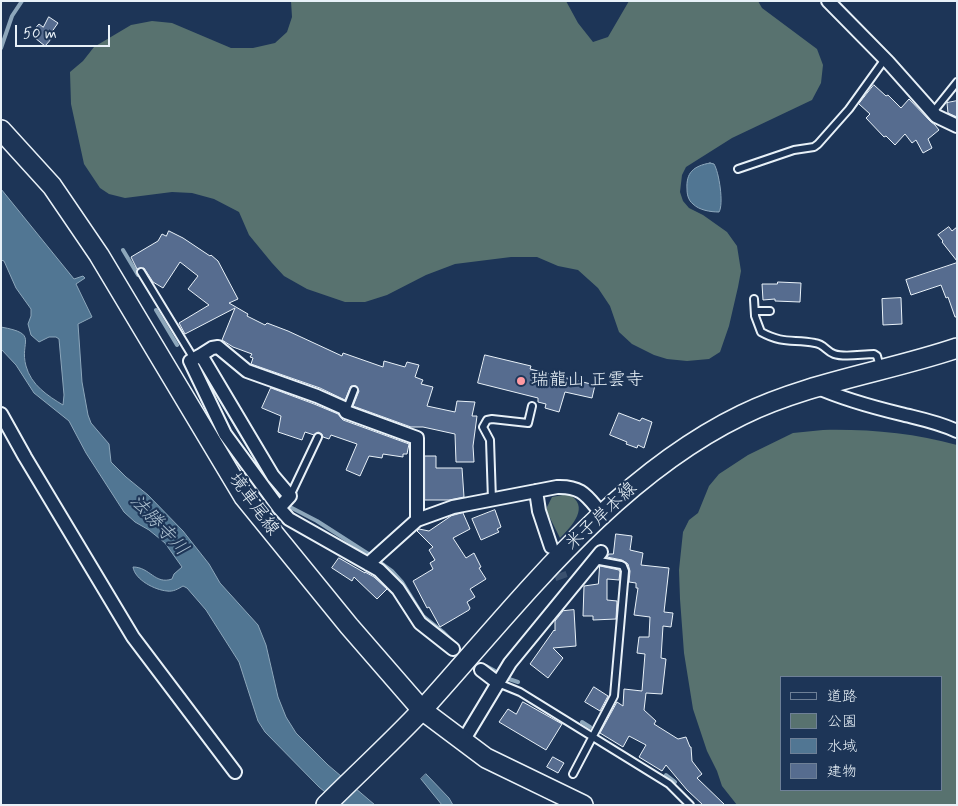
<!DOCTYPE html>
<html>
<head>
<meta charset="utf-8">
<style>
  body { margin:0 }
  #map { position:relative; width:958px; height:806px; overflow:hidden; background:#1d3557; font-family:Mynerve,"Klee One",sans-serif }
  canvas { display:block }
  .frame { position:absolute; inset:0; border:2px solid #e8f1f8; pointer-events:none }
  .legend { position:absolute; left:780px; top:676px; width:162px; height:115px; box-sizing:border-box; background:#1d3557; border:1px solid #6e8097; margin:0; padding:6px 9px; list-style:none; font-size:15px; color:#e8f1f8 }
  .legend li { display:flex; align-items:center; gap:10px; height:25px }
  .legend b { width:25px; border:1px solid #6e8097 }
  .scale { position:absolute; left:15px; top:25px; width:95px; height:22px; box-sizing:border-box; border:2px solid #e8f1f8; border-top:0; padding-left:6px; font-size:15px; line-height:18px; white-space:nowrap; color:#e8f1f8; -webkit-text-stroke:4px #1d3557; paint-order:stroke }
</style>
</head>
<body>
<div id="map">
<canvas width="958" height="806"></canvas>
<div class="frame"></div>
<ul class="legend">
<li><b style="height:6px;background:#1d3557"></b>道路</li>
<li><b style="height:14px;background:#58726f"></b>公園</li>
<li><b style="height:14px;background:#517693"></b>水域</li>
<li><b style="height:14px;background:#566c8f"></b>建物</li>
</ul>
<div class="scale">50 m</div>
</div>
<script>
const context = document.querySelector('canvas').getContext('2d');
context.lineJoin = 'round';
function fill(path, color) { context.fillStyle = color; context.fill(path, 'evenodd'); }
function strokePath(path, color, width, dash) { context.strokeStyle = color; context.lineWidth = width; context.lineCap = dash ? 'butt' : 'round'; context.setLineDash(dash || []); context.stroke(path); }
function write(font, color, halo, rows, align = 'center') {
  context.font = font + ' Mynerve,"Klee One",sans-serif'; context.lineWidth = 4.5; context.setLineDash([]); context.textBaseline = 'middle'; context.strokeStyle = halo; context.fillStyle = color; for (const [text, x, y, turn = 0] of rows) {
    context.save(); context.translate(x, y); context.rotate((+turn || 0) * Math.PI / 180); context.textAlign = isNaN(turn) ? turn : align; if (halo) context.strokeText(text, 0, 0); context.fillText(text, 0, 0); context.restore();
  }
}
const green = new Path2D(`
  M291,1H566L578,23L593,42L608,37L629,1H758L762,8L817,49L823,65L821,83L812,100L732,138L686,167L682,175L680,192L683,201L689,208L703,215L727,232L737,246L741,271L738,287L729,326L720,352L709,359L687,361L667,359L654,355L632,344L619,332L610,306L598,288L578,270L558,266L537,257H511L455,264L426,275L387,295L365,302H345L307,289L284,276L272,263L249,235L239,212L214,199L192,193L172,192L125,198L109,194L100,188L84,164L71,104L70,72L83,61L94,47L131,25L152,21L172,23L231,48H253L275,43L287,32L292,17Z
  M823,430C868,429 913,433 957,445V805H737L722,786L717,771L707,751L693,709L684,653L680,599L679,570L683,532L689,520L698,513L709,486L719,474L748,455L793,433ZM782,677H942V790H782Z
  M568,494C591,506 572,526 560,538L547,512V507L552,497Z`);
const water = new Path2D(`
  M710,163L714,164C719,172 724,204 719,212C710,212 699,210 693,204C688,200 687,194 687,189C686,173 693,166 710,163Z
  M1,189L74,279L83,276L85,278L76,284L92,317L78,324L82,382L88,415L91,423L109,444L111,462L126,477L148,495L183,531L209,564L220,583L258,625L266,645L278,697L286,717L296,733L328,765L375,805H341L319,787L265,732L258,721L239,662L206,610L187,588L183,586C178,589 173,592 167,591C155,590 135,580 133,567C150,567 155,585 172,579L174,574L182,567L165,543L149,530L135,522L124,512L86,453L69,421L34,393L16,365L1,349V327C40,334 19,341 26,366C31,385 48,396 63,405L64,395L59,339L56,337H49L39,342L31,335L28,324L31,316V309L16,288L4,261L1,260Z
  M426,774L449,798L453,805H442L421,779Z`);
const stream = new Path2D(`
  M1,48L12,16L22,1
  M123,250L138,275
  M156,310L177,345
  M199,364L257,461
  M287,503L290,507L317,521L370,555L392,571L402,582L423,616L443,632L453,642
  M486,666L495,671
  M509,679L518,682
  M582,722L590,727
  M666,775L675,782`);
const building = new Path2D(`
  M49,17L58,23L51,33L53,37L45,46L30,34L39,24L43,27Z
  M874,85L886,96L888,95L901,108L909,99L930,121L935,125L939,130L928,139L932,148L923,153L916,140L912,143L905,134L895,145L886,136L884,137L866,118L870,114L859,104Z
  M957,101V117L948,113L947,103Z
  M949,227L952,231L957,227V261L942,242L943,241L938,235Z
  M169,231L183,238L210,256L211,255L218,261L238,299L229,303L248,314L247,316L265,325L267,323L288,331L342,356L343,353L383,367L384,361L405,367L407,362L419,365L415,377L423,380L421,384L433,387L427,406L455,412L457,401L475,402L472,416H477L473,446L474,462H456L455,434L423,427H411L353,406L359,391L356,386H351L345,400L320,388L251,364L253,358L250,357L252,354L233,347L222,340L235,308L185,334L179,323L209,305L188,289L198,276L180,262L163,288L153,282L144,268L137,269L131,257L158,241L162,234L166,236Z
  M957,263V317H955L948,297L946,298L941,285L911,295L906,280Z
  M778,282L801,283L800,302L775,301V299L763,300L762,284H777Z
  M901,298L902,324L883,325L882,299Z
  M485,355L531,366L530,369L595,385L592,398L565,392L559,412L545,408L546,404L538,402V398L478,383Z
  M271,388L314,404L338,414L343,420L409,444L407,454H403V457L383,454L382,458L369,456L360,476L346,470L357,444L331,435L329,439L323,437L322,434L318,432L314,435L305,432L302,440L278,432L281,416L262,408Z
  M619,413L640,421L642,418L652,422L644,448L638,445L637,448L626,444L627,442L610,435Z
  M425,456H436V468H462L464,497L449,500H425Z
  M495,510L501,527L497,529L499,532L481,540L472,519Z
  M463,513L470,529L453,538L466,558L474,553L481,567L479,568L486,579L470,589L475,597L467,602L470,608L469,610L440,627L429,607L427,608L413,581L433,569L430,563L435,560L429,550L433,547L417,531L419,529L429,531L451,516Z
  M616,534L632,536L630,550L643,553L641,565L669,568L664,612L673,613L671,627L663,626L661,658L666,659L662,694L646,693L644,710L656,721L654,724L678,739L686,737L690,747H691L692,761L702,774L697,778L725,805H703L687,790L666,765L662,771L639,757L646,745L629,736L623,747L600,733L617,702L623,706L624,689L642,691L645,654L637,653L639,637H649L650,617L634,615L638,588H636V583L629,582L630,571L628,564L622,560L607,557L609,554H613Z
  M339,558L365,573V572L374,577L387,589L377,599L354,577L352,581L332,568Z
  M600,566L619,570L620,572L619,580L607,579V600L617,601L616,619L593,620V616H583L584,586L598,584Z
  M574,610L576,646L553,648L563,658L548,678L530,664L554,630L555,631V621L563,611Z
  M594,687L608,696L600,711L585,702Z
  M523,702L562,724L546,750L499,722L508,709L516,714Z
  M553,757L564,763L558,773L547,767Z`);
const streetTunnel = new Path2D(`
  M554,556L562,579`);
const lane = new Path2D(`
  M933,112L957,82
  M738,169L794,150L814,147L818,144L849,109L885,59
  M141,272L194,359
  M754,299L755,316L761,332C783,344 792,339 815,343C824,344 826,351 834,354C845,358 862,354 874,354L877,356L880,367
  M755,311H770
  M346,411L354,390
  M290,496L318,437
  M492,500L490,440L483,427L487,420L492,419L528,423L532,406
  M498,683L520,692L669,784L690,805
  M573,774L614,696L625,571L623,566L621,565L594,560`);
const street = new Path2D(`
  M828,1L888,62L936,116L957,126
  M201,355L212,348L218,347L247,371L317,396L344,408L346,412L417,438V520L368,564
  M816,387C843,399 872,407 901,414C921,419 938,422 957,431
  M1,414L25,457L133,637L235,772
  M536,491L539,511L551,547
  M279,508L290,496L273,476L201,355L190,361L225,434L279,508L289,519L379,570L398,589L420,623L453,649
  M417,520L453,507L557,487C583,486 587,497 603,515
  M481,670L498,683
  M463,741L510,663L601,552`);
const secondary = new Path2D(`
  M1,130L52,186L99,255L244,497L349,626L422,710L486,758L583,805
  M326,805C358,773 392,742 423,709C518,604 612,478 742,415C810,382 886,372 957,348`);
const markers = [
  [521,381,5,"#ff9aa2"]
];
const poiNames = [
  ["瑞龍山 正雲寺",531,381]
];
const streetNames = [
  ["境車尾線",253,505,54],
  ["米子岸本線",602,517,-43]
];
const waterNames = [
  ["法勝寺川",158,526,47]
];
fill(green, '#58726f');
fill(water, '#517693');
strokePath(water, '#8da7bb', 1);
strokePath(stream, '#8da7bb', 4);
fill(building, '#566c8f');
strokePath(building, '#e8f1f8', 1);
strokePath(streetTunnel, '#3b516f', 12, [12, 6]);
strokePath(lane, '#e8f1f8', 10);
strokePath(street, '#e8f1f8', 16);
strokePath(secondary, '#e8f1f8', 22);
strokePath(lane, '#1d3557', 6);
strokePath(street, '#1d3557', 12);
strokePath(secondary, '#1d3557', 19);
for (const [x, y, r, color] of markers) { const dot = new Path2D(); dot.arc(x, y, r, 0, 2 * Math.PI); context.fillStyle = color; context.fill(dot); strokePath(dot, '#1d3557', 2); }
write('18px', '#e8f1f8', '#1d3557', poiNames, 'left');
write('18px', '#e8f1f8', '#1d3557', streetNames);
write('italic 19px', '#acc0d0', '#1d3557', waterNames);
</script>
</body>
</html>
